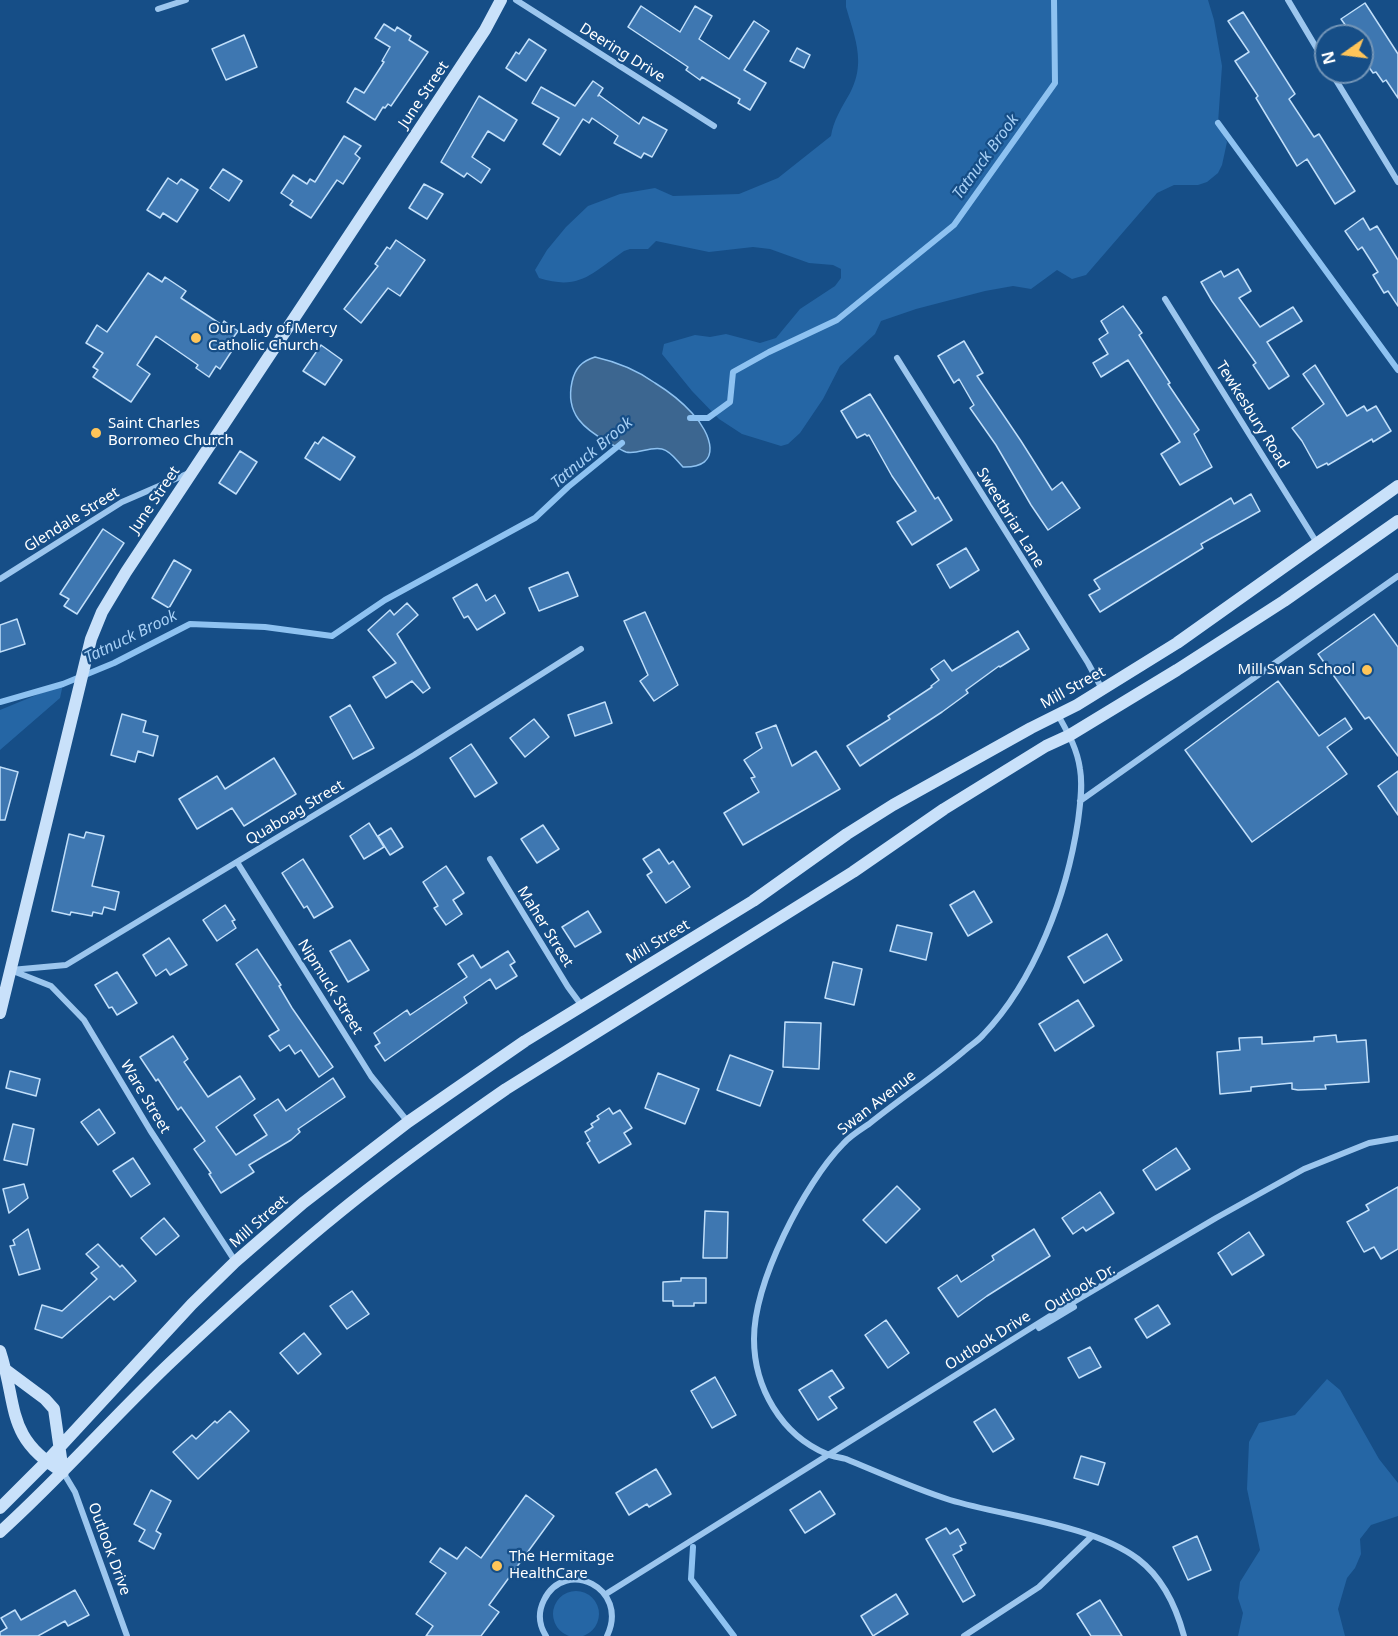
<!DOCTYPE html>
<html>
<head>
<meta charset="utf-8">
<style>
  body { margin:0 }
  #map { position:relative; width:1398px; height:1636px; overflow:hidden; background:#164e87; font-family:"Noto Sans",sans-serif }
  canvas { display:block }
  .north { position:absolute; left:1314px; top:24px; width:60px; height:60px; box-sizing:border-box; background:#164e87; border:2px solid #7395b7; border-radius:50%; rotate:256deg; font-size:16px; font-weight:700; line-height:24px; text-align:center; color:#fff }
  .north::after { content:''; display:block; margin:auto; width:21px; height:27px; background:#ffc559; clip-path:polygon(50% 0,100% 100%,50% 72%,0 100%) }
</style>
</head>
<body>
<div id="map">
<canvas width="1398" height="1636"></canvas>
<div class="north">N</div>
</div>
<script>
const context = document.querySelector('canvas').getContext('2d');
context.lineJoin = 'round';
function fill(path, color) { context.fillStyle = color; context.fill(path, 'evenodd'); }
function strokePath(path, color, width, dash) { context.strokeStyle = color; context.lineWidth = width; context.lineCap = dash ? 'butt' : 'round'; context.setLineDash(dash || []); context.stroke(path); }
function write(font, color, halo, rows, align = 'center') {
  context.font = font + ' "Noto Sans",sans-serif'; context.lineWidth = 4.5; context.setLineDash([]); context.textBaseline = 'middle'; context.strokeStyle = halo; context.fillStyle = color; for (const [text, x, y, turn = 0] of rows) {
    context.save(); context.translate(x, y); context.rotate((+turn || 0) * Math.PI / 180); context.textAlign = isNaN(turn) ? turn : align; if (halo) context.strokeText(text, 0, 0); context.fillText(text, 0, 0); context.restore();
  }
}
const green = new Path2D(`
  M846,0H1208L1214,20L1222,66L1218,123L1227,142L1222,165L1218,173L1207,182L1198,185H1174L1157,193L1086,275L1072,279L1057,270L1031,289L1013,286L985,291L916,309L881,321L875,334L840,366L823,399L800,433L788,444L781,446L742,434L719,419L692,391L662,354L664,344L695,335L710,337L726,334L760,343L776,338L800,309L835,286L841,278V269L833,265L809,263L770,249L753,247L709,252L656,241L648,249H630L624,251C592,273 580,291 539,278L535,270L547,250L566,227L588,206L620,194L655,188L673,196L739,194L778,178L831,136C833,121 842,107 850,93C866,62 855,38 846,7Z
  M63,684L60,698L0,750V710Z
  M1327,1379L1340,1390L1379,1459L1398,1483V1516L1371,1525L1360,1539L1361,1554L1355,1568L1347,1578L1338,1609L1345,1636H1238L1243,1613L1238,1598L1240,1582L1260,1550L1247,1489L1249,1442L1259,1423L1295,1415Z
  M553 1614a23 23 0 1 1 46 0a23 23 0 1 1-46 0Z`);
const water = new Path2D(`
  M595,357C617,362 637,370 655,383C668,391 681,401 692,413C711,433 724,468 683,467C677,461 671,451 662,449C650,446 637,455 626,452C620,450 614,445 609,443C584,429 565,414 572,382C575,368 582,361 595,357Z`);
const stream = new Path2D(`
  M1218,123L1398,370
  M690,418H708L730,402L733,372L769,352L837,320L954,225L1055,83L1054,0
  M0,702L63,684L114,663L190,624L265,627L332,636L385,600L535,518L568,487L622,443
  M693,1547L691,1579L734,1636`);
const building = new Path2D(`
  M1365,3L1398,54V98L1386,80L1383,82L1376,72L1373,73L1362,57V36H1331L1346,26L1341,19Z
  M641,6L680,32L695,6L712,16L699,39L729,59L754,21L769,31L744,70L766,83L750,110L738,103L740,99L702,77L700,80L686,70L688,67L628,27Z
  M1243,12L1295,94L1289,99L1314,137L1319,134L1355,191L1335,204L1307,159L1297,166L1256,98L1258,96L1235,61L1249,52L1228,21Z
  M384,24L395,31L397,27L411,36L409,40L428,52L391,106L388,104L385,108L383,107L375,120L347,102L355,88L364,93L384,62L382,61L390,47L375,38Z
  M244,35L257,67L226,80L212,49Z
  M529,39L546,50L526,81L506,68L516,52L519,54Z
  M797,48L810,55L804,68L790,61Z
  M593,81L603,88L598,96L599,95L639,124L643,117L667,130L652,157L644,153L641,158L614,143L618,136L592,118L589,123L583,119L560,155L543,144L559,118L532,103L541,87L575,106Z
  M479,96L517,120L504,141L488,131L472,157L490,169L481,183L467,173L464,177L441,162Z
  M344,136L361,146L355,154L360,158L343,184L337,180L311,218L290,205L293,201L281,193L293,175L307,184L310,179L315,182Z
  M223,169L242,181L229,201L210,188Z
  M168,178L177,184L181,179L198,190L177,222L163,213L160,218L147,210Z
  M424,184L443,194L427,219L409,208Z
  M1363,218L1370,230L1377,226L1398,260V306L1388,291L1384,293L1373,275L1378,272L1362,247L1358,250L1345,231Z
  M396,240L425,260L400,296L388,288L361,323L344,309L378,266L375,264L387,247L390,249Z
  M1238,269L1251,291L1239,298L1260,327L1293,307L1302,321L1267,342L1289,376L1269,389L1253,365L1256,363L1212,301L1201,282L1221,271L1224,277Z
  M148,273L162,282L165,277L186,291L181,298L222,325L224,321L238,331L230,342L235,346L220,369L216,366L209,377L196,368L198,365L156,336L137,365L150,374L131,402L93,377L98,370L93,367L103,353L86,343L97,325L107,332Z
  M1123,306L1142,333L1139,335L1170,383L1168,384L1199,430L1194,434L1212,467L1180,485L1161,454L1180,442L1128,360L1101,377L1093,363L1108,354L1099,339L1108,333L1101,321Z
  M964,341L983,373L977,376L1021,441L1052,490L1062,482L1080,508L1048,530L1031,505L996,445L970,408L974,405L959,379L954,383L938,356Z
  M321,345L342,360L325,385L303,371Z
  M1315,365L1347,416L1364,406L1367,411L1376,406L1391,431L1373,442L1372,439L1328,465L1327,463L1317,468L1302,441L1292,428L1324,404L1303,374Z
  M870,394L935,499L938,497L952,520L912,545L897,522L916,511L892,476L869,435L867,436L865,434L857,438L841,411Z
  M323,437L355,457L340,480L305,458L315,442L318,444Z
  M240,451L257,462L236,494L219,483Z
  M1251,494L1260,511L1201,544L1203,548L1100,612L1089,595L1100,589L1094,580L1231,498L1234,504Z
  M103,529L124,543L77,614L64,606L69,599L60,594Z
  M966,548L979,570L950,588L937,565Z
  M174,560L191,570L169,608L152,598Z
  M568,572L578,596L539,611L529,588Z
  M477,584L486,601L495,595L505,613L477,630L468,616L464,618L453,598Z
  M407,603L418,615L397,634L430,688L423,693L412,681L386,698L373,677L396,663L368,630L390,610L394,615Z
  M645,612L678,685L654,701L640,681L648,675L624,621Z
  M1374,614L1398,647V756L1369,717L1365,719L1318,654Z
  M17,619L25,644L0,652V625Z
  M1018,631L1029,649L1000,667L999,666L966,690L968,693L942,712L860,766L847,746L890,719L888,716L932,687L931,686L939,680L931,669L944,660L952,671Z
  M1278,681L1319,736L1345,718L1352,729L1327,747L1347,774L1252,842L1185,750Z
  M605,702L612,723L575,736L568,715Z
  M350,705L374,748L353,759L330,717Z
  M122,714L146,721L143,732L158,736L153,756L138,751L135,762L111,755Z
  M534,719L549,737L525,757L510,738Z
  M776,725L792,766L816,751L840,789L743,845L724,813L759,792L751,778L755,777L744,760L762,748L756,733Z
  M471,744L497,783L475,797L450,758Z
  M274,758L296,794L244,826L232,808L197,829L179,799L217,776L225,789Z
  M0,767L18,772L5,820H0Z
  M1398,771V815L1378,786Z
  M369,823L384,847L364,859L350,836Z
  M543,825L559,849L537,863L521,839Z
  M391,828L403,847L390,855L378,836Z
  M86,832L104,836L92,886L119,892L115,910L104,907L102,914L93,912L92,916L71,912L70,915L52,911L69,834L84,838Z
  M659,849L669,864L673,861L690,887L666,903L647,875L652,872L643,859Z
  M303,859L333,907L314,918L307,906L304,908L282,873Z
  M446,866L464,893L453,900L462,914L446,925L434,908L438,906L423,882Z
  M974,891L992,922L968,936L950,905Z
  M225,905L235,920L232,921L236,928L217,941L203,920Z
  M588,911L601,932L575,947L562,927Z
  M897,925L932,933L926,960L890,951Z
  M1107,934L1122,960L1084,983L1068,957Z
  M169,938L187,965L170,975L166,969L156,976L143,955Z
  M350,940L369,970L348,982L330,951Z
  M257,949L281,985L279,986L292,1008L333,1067L319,1077L301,1050L295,1054L289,1045L280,1051L269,1036L279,1030L236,964Z
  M508,951L515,962L510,965L517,976L496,989L490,979L464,997L467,1003L385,1061L375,1046L380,1043L374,1033L407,1010L410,1015L467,977L458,964L473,955L481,968Z
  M833,962L862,969L854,1005L825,998Z
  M117,972L137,1003L117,1015L112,1007L109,1008L95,985Z
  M1078,1000L1094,1026L1055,1051L1039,1024Z
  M785,1022L821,1023L819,1069L783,1067Z
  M1336,1035L1337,1042L1366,1040L1369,1082L1325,1085L1326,1089L1298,1090L1292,1089V1083L1251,1087V1091L1220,1094L1217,1052L1240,1050L1239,1038L1262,1037V1044L1314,1041V1037Z
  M173,1036L188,1059L184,1062L208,1097L240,1076L255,1099L216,1127L236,1155L267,1135L254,1115L278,1099L286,1111L333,1078L345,1097L298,1129L300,1132L291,1140L249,1165L254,1172L221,1193L209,1174L211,1173L194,1149L205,1141L181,1107L178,1110L158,1079L156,1081L140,1057Z
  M730,1055L773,1071L760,1106L717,1090Z
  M10,1071L40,1079L36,1096L6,1088Z
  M658,1073L699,1089L685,1124L645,1108Z
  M609,1108L613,1114L620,1110L632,1128L624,1133L631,1144L599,1163L587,1143L590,1141L585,1132L593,1127L591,1124L599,1119L597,1116Z
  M99,1109L115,1133L98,1145L81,1122Z
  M13,1124L34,1129L27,1165L4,1160Z
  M1176,1148L1190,1169L1156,1190L1143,1170Z
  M133,1158L150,1184L131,1197L113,1171Z
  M24,1184L28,1198L9,1213L3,1189Z
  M897,1186L920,1209L886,1243L863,1220Z
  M1398,1187V1249L1381,1259L1374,1247L1364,1252L1347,1222L1369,1210L1366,1205Z
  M1100,1192L1114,1213L1086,1231L1083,1227L1073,1234L1062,1218Z
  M705,1211L728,1212L727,1258H703Z
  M164,1218L179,1236L156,1255L141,1238Z
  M28,1229L40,1269L19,1275L10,1246L15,1245L13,1240Z
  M1034,1229L1050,1256L987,1296L958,1317L938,1288L957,1275L961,1282L994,1260L992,1256Z
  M1249,1232L1264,1255L1232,1275L1218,1253Z
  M98,1244L120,1267L122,1265L136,1281L114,1300L110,1296L62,1338L35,1329L42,1305L62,1311L97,1279L91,1273L99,1267L86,1254Z
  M681,1278H706V1303H694V1306H673V1301H663V1282L681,1281Z
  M352,1291L369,1314L347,1329L330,1306Z
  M1158,1305L1170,1324L1147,1338L1135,1319Z
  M886,1320L909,1353L888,1368L865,1335Z
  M304,1333L321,1354L298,1374L280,1353Z
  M1090,1347L1101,1367L1079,1378L1068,1358Z
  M832,1370L844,1388L829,1397L837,1408L818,1420L799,1390Z
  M715,1377L736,1415L712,1428L691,1391Z
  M995,1409L1014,1439L993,1452L974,1422Z
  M230,1411L249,1431L198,1479L173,1452L192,1435L196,1439L215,1421L217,1423Z
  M1081,1456L1105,1463L1098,1485L1074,1478Z
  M656,1469L671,1494L649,1507L647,1504L629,1515L616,1493Z
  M151,1490L171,1501L156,1531L161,1534L154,1549L139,1541L145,1530L134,1524Z
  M820,1491L835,1514L805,1533L790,1510Z
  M526,1495L554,1516L489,1605L499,1612L481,1636H426L433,1626L416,1614L446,1573L430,1562L440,1548L457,1559L466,1547L481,1558Z
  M946,1528L950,1534L958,1529L966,1543L960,1546L962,1550L953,1555L975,1595L963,1602L926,1539Z
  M1197,1536L1211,1570L1188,1580L1173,1547Z
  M75,1590L89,1615L68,1626L65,1621L38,1636H0V1632L7,1628L1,1618L15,1610L21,1620Z
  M896,1594L908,1614L873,1636L861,1616Z
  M1100,1600L1122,1636H1091L1077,1614Z`);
const street = new Path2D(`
  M516,0L714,126
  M1288,0L1326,64
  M158,9L186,0
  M1331,72L1398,182
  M1165,299L1317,543
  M897,358L1088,663L1102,689
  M0,579L122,502L189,473
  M1058,715C1068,733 1077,748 1080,769C1083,786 1080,805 1078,821C1067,894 1035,981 983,1035C977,1042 969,1046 963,1052C933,1077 900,1099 869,1124C860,1130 850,1136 843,1144C804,1184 754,1282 754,1339C754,1387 781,1435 827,1454C833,1457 840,1457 846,1459C880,1473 915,1489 950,1500C1006,1517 1091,1524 1138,1559C1163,1578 1176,1606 1184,1636
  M1080,801L1398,576
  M490,859L568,987L582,1006
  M237,862L371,1076L408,1122
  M11,970L66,965L414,755L581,649
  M13,971L51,986L84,1020L150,1130L235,1261
  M1039,1328L1074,1307
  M63,1472L75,1492L127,1636
  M606,1594L1050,1316L1216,1218L1304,1169L1369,1143L1398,1138
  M546,1636C539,1625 538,1612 544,1600C565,1557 630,1588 607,1636
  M964,1636L1039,1587L1092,1536`);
const secondary = new Path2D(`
  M0,1013L91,639L102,612L126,572L485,30L501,0
  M0,1351C18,1406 5,1438 63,1472
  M6,1370L45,1399L54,1409L63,1472
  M0,1508L46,1462L192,1304L235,1262L303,1203L408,1122L525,1041L753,901L847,834L893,805L1031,728L1077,705L1177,643L1398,486
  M0,1532C60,1478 113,1417 171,1362C221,1315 272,1268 324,1225C382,1176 444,1132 506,1089L853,872L944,809L1046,746L1070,735L1177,670L1284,601L1398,521`);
const markers = [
  [196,338,6,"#ffc559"],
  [96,433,6,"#ffc559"],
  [1367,670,6,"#ffc559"],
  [497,1566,6,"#ffc559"]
];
const streetNames = [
  ["Deering Drive",622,53,32],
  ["June Street",424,95,-56],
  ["Tewkesbury Road",1252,415,58],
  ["June Street",155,500,-56],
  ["Sweetbriar Lane",1010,518,58],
  ["Glendale Street",72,520,-32],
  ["Mill Street",1073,688,-29],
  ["Quaboag Street",295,813,-31],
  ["Maher Street",545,927,58],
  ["Mill Street",658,942,-31],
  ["Nipmuck Street",330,987,58],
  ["Ware Street",145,1097,59],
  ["Swan Avenue",877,1103,-38],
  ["Mill Street",259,1222,-41],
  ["Outlook Dr.",1080,1289,-31],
  ["Outlook Drive",988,1341,-32],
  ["Outlook Drive",109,1549,70]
];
const poiNames = [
  ["Our Lady of Mercy",208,329],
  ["Catholic Church",208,346],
  ["Saint Charles",108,424],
  ["Borromeo Church",108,441],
  ["Mill Swan School",1355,670,"right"],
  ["The Hermitage",509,1557],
  ["HealthCare",509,1574]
];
const waterNames = [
  ["Tatnuck Brook",986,157,-54],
  ["Tatnuck Brook",592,453,-40],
  ["Tatnuck Brook",131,637,-26]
];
fill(green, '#2566a5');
fill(water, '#3c6690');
strokePath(water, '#8ec2f1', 1.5);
strokePath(stream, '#8ec2f1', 6);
fill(building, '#3e77b1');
strokePath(building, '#c1dffa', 1.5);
strokePath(street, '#9cc6ee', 6);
strokePath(secondary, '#c9e1fa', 12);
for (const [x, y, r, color] of markers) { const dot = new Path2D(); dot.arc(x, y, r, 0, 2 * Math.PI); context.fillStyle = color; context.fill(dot); strokePath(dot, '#164e87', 2); }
write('15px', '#fff', '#164e87', streetNames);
write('15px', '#fff', '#164e87', poiNames, 'left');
write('italic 16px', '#a7d0f6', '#164e87', waterNames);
</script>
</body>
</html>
